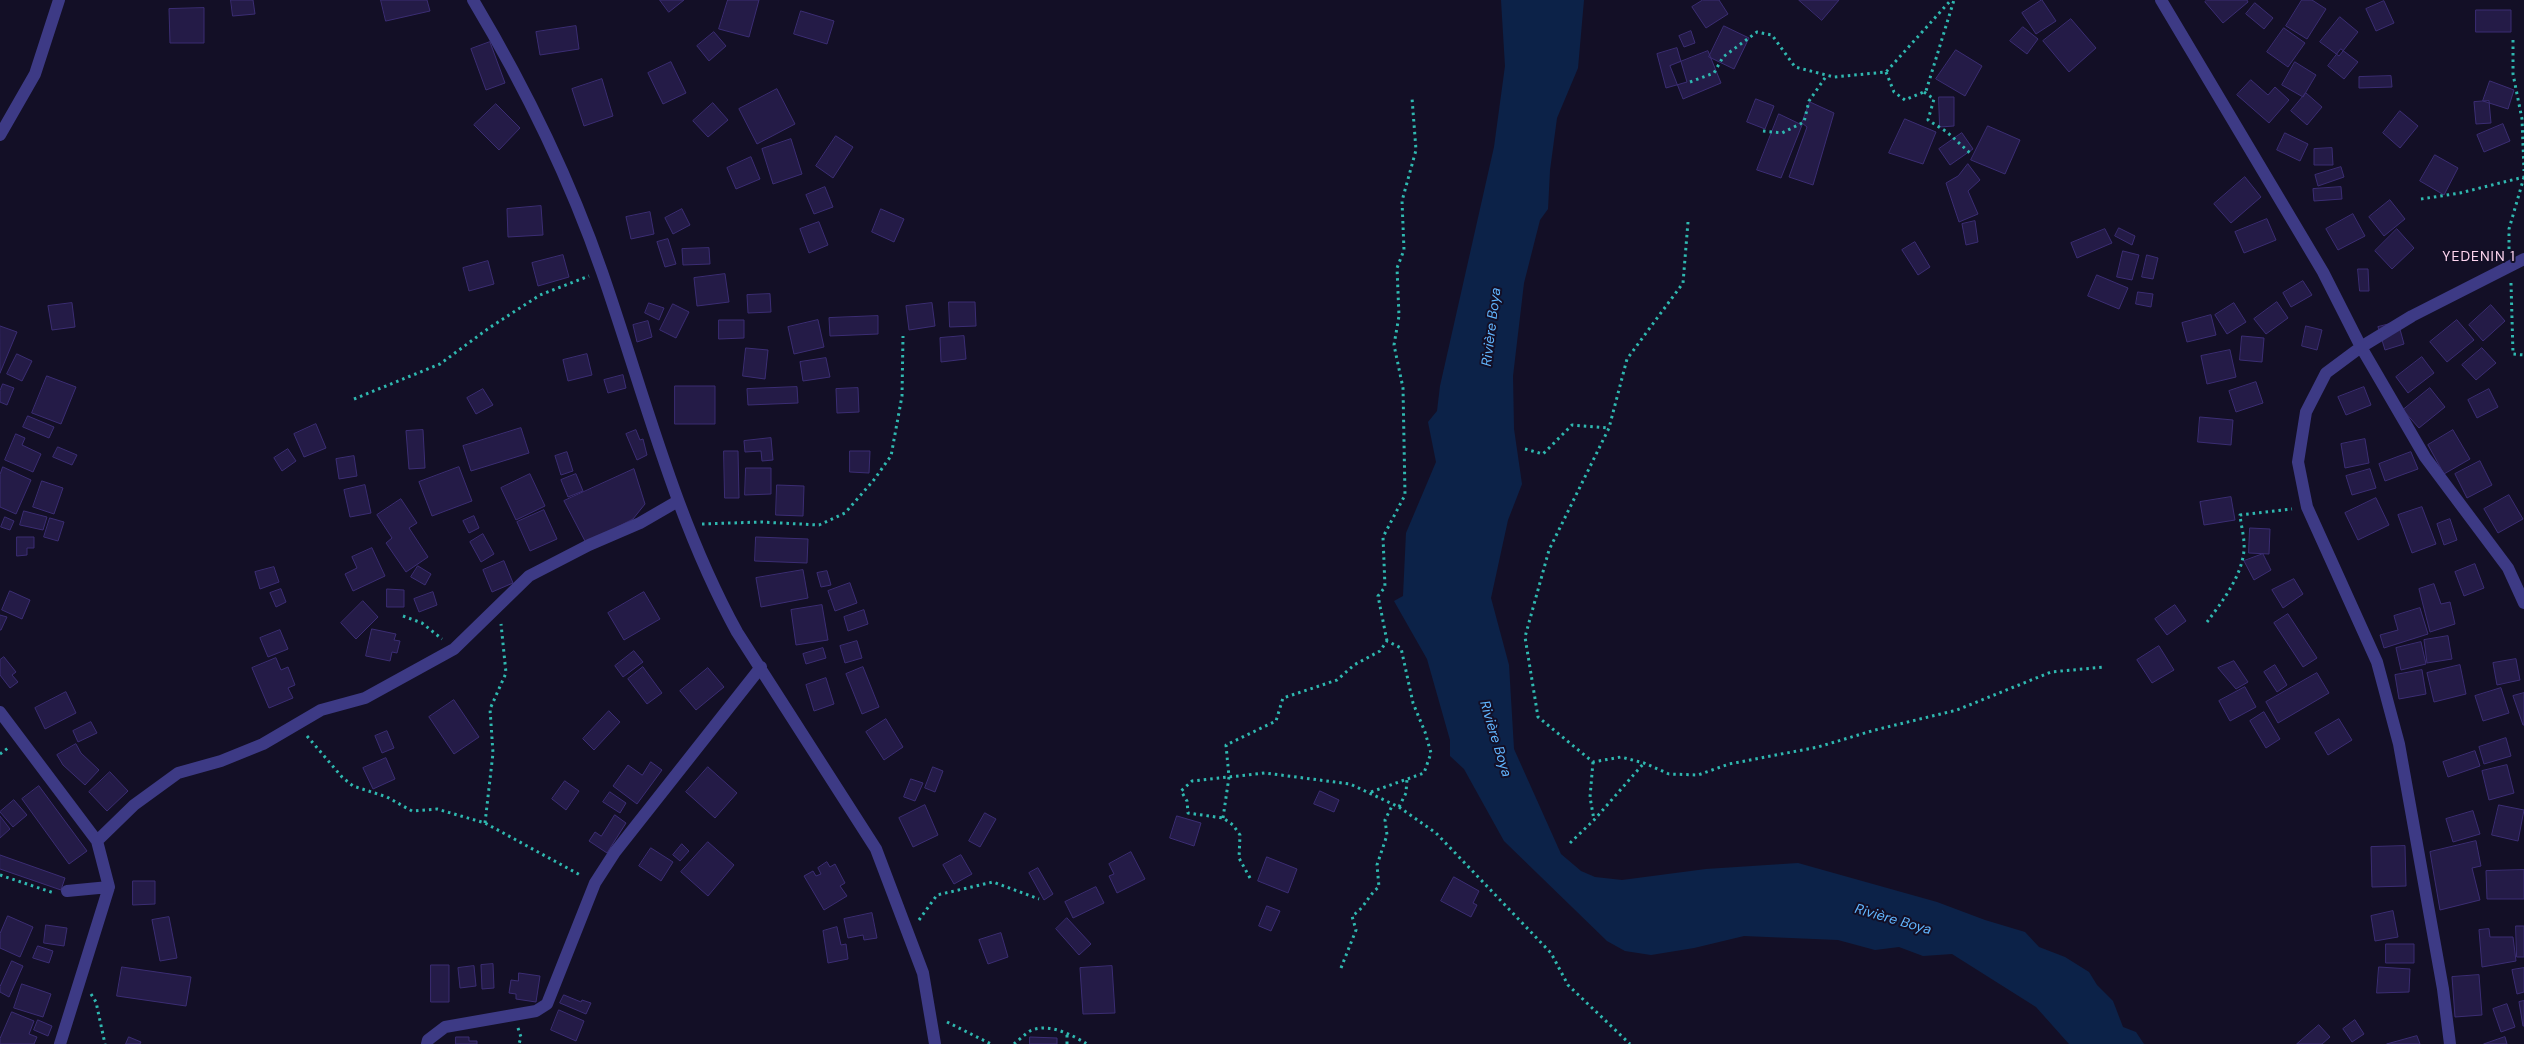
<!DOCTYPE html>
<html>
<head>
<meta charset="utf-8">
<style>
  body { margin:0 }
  canvas { display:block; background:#130f26 }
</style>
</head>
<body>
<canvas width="2524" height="1044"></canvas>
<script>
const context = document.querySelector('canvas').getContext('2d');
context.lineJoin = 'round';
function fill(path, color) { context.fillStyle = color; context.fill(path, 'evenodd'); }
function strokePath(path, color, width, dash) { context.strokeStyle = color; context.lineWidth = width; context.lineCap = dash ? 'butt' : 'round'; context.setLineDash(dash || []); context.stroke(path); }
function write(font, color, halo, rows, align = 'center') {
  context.font = font + ' "DM Sans",sans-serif'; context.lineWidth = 4; context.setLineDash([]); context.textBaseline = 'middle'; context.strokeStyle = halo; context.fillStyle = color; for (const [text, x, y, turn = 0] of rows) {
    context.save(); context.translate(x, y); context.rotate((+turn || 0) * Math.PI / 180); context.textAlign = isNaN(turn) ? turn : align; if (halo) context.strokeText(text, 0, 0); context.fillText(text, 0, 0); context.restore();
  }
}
const water = new Path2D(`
  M1501,0H1584L1578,68L1557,118L1550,170L1548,209L1540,220L1524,283L1513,376L1514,429L1522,484L1508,520L1491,598L1509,665L1514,749L1561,854L1581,871L1595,877L1622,880L1706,869L1798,863L1937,902L1985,920L2025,932L2039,947L2065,957L2089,972L2097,985L2113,1001L2123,1027L2136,1032L2144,1044H2069L2036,1007L1952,954L1923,956L1899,947L1875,950L1838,940L1744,936L1694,948L1651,955L1625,951L1607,941L1504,841L1464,769L1450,756V740L1427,659L1394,601L1403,596L1406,533L1436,462L1428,422L1437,411L1440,386L1494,147L1505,66Z`);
const building = new Path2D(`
  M231,0H253L255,14L233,16Z
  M381,0H427L430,11L386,21Z
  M660,0H684L669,12Z
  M728,0H759L749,37L719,29Z
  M1703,0H1719L1728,14L1706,28L1692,7Z
  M1799,0H1839L1822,20Z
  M2042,0L2056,21L2036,34L2022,13Z
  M2207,0H2247L2248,2L2223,23L2205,2Z
  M2302,0H2312L2326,9L2307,39L2286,26Z
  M2384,1L2394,23L2376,31L2366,9Z
  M2255,3L2273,18L2264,29L2246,14Z
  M204,8V43H170L169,9Z
  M2476,10H2511V32H2476Z
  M801,11L834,21L827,44L794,34Z
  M2340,17L2358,32L2339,56L2320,42Z
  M2071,19L2096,48L2069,72L2043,41Z
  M576,26L579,49L540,55L536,32Z
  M1724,26L1749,38L1734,69L1709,57Z
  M2023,27L2038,39L2027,54L2010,41Z
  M2284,28L2305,43L2288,67L2267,52Z
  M1691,31L1695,43L1684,47L1679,36Z
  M714,32L726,46L709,61L697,46Z
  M490,42L505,83L486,90L471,49Z
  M1677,48L1687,82L1666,88L1657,54Z
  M2341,49L2358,62L2344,79L2328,66Z
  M1956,50L1982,66L1965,96L1936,79Z
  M1708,51L1721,83L1683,99L1670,66Z
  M671,62L686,93L663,104L648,73Z
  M2295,62L2316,75L2303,97L2282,85Z
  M2391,76L2392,87L2359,88V77Z
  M602,79L613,116L584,126L572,89Z
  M2251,80L2268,95L2275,87L2289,100L2269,123L2237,95Z
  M2490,81L2514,90L2508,109L2483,101Z
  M777,89L795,124L757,144L739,109Z
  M2306,93L2322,107L2307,125L2291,111Z
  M1939,97H1954V126L1940,127Z
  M1756,99L1774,106L1765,129L1747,122Z
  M2489,101L2491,123L2476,124L2474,102Z
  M1810,102L1834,113L1813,185L1789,177L1807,127L1802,123Z
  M713,103L728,120L708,137L693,121Z
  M496,104L520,128L499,150L474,125Z
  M2400,111L2418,126L2400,148L2383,133Z
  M1779,114L1802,125L1781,178L1757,170Z
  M1905,119L1936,132L1923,164L1889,153Z
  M2503,124L2510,141L2484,152L2477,135Z
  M1988,126L2020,140L2005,174L1971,160Z
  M1962,133L1973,149L1950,165L1939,149Z
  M2285,133L2308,144L2300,161L2277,150Z
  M836,136L853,147L833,178L816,166Z
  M791,139L802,174L773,184L762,149Z
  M2332,148L2333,165H2314V149Z
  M2435,155L2458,168L2444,195L2420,181Z
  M751,157L760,179L736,189L727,168Z
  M1968,164L1980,180L1968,191L1978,214L1959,222L1946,183L1958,176Z
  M2341,167L2344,177L2318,186L2315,175Z
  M2245,177L2261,197L2231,223L2214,204Z
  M825,187L833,207L814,214L806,195Z
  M2341,187L2342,199L2314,201L2313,189Z
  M2390,200L2405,219L2384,236L2369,217Z
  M541,206L543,235L508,237L507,209Z
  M682,209L690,225L673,234L665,218Z
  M881,209L904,219L894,242L872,232Z
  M650,212L654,234L631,239L626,217Z
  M2353,214L2365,236L2338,250L2326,229Z
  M2267,219L2276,240L2244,253L2235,232Z
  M1975,221L1978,242L1966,245L1962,224Z
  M819,222L828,245L809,253L800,229Z
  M2119,228L2135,236L2132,245L2115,236Z
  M2105,229L2112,243L2077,258L2071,243Z
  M2397,229L2414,248L2392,269L2375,251Z
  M668,239L676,264L665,267L657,242Z
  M1915,242L1930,267L1918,275L1902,250Z
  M709,248L710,264L683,265L682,249Z
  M2123,251L2139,255L2132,280L2117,277Z
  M563,255L569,277L538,286L532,263Z
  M2147,255L2158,258L2153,279L2142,277Z
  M488,261L494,284L469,291L463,268Z
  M2358,269H2368L2369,291H2360Z
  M725,274L729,302L697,306L694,278Z
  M2097,275L2128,288L2119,309L2088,296Z
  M2303,281L2312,295L2291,307L2283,293Z
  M2138,292L2153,294L2151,307L2136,304Z
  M770,294L771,312L748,313L747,295Z
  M949,302H975L976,326L950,327Z
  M2277,302L2288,318L2266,334L2254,319Z
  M72,303L75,327L52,330L48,306Z
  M649,303L664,308L659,320L645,313Z
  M932,303L935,326L909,330L906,306Z
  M2234,303L2246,322L2227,334L2215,315Z
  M673,304L689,312L676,338L660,330Z
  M2491,305L2505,321L2483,341L2469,325Z
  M2211,315L2216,335L2187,342L2182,323Z
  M878,316V334L830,336L829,318Z
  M719,320H744V338L719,339Z
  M818,320L824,347L794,354L788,327Z
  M2457,320L2474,340L2447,362L2430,342Z
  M648,321L652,337L637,342L633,325Z
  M2398,322L2404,344L2385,350L2378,327Z
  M0,326L17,332L0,373Z
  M2306,326L2322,330L2317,350L2302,346Z
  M964,336L966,359L941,362L940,338Z
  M2242,336L2264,338L2262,362L2240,360Z
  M746,348L768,350L765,379L743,376Z
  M2482,348L2496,363L2476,380L2462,365Z
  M2230,350L2236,377L2207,384L2201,356Z
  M17,354L32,361L22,381L7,374Z
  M587,354L592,375L568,381L563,360Z
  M2422,357L2434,373L2408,393L2396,377Z
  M826,358L830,377L803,381L800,362Z
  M623,375L626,388L608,393L604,380Z
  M47,376L76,387L61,424L32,413Z
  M2256,382L2263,403L2236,412L2229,391Z
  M3,384L14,388L7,405L0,402V391Z
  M675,386H715V424H675Z
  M797,387L798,403L748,405L747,389Z
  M2364,387L2371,405L2346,415L2338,397Z
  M858,388L859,412L837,413L836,389Z
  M2430,388L2445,407L2419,428L2403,410Z
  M483,389L493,405L476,414L467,398Z
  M2489,389L2498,407L2477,418L2468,400Z
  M28,416L54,427L49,438L23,427Z
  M2200,417L2233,420L2231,445L2198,442Z
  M316,424L326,448L304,457L294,434Z
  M521,428L529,453L471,471L463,446Z
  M423,430L425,468L409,469L406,431Z
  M636,430L640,440L643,439L647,455L637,460L626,434Z
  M2453,430L2470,459L2444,474L2428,445Z
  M16,434L25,438L22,445L41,454L33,472L5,460Z
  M771,438L773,460L762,461L761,451L745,452L744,441Z
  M2365,439L2369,463L2345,468L2341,444Z
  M58,447L77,455L72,465L53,457Z
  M288,449L296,461L282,471L274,458Z
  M724,451H738L739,498H725Z
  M850,451H870L869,473L850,472Z
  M567,452L573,471L561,475L555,456Z
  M2411,452L2418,469L2385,481L2379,464Z
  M354,456L357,476L339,479L336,459Z
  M2480,461L2492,485L2467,498L2455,474Z
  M3,467L31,480L16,514L0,507V475Z
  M459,467L472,501L432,516L419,482Z
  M746,468H771V494L745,495Z
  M634,469L645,504L633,519L586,543L564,501Z
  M2370,469L2376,488L2352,495L2346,476Z
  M530,474L545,506L516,520L501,488Z
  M576,474L583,491L568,497L561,480Z
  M42,481L63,488L54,514L33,507Z
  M365,485L371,513L350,517L344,490Z
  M777,485L804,486L803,516L776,515Z
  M2509,495L2523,519L2498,533L2484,509Z
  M2231,497L2235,520L2204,525L2200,502Z
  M2376,498L2389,525L2358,540L2345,513Z
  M401,499L417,523L409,528L428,557L406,572L386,543L392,538L377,515Z
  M2422,507L2436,544L2412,553L2398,515Z
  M544,510L557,539L530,551L517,522Z
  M24,511L47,517L43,530L20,525Z
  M474,516L479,528L469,533L463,521Z
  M5,517L14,521L10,530L1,527Z
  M50,518L64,522L58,541L44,537Z
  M2450,519L2457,540L2444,545L2437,524Z
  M2250,528L2270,529L2269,554L2249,553Z
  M483,534L494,554L481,562L470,542Z
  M17,537H34V548H27V555L17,556Z
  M756,537L808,539L807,563L755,561Z
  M372,548L385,576L353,591L345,574L357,568L352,557Z
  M2263,554L2271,570L2254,580L2244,561Z
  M504,561L513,583L492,592L483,570Z
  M2475,564L2484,588L2464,596L2455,572Z
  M418,566L431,574L425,585L411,577Z
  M274,567L279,582L260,589L255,572Z
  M803,570L808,598L761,607L756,578Z
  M827,571L831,585L821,587L817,573Z
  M2294,579L2303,594L2283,608L2272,590Z
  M850,583L857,603L835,611L828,591Z
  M2434,584L2441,604L2450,602L2455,624L2430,632L2419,589Z
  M281,589L286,602L276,607L270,593Z
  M387,589L404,590V607H387Z
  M10,591L30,600L22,619L2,610Z
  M433,592L437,605L419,612L414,599Z
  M644,592L660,619L624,640L608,613Z
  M363,601L378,617L356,639L341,623Z
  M822,605L828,640L796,645L791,610Z
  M2175,605L2186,621L2167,635L2155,619Z
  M2420,608L2428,634L2384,648L2380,635L2398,630L2394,616Z
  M864,610L868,624L848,631L844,617Z
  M2288,614L2317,658L2303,667L2274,623Z
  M0,615L7,617L1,630H0Z
  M372,629L396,634L394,640L400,641L397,653L392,652L390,661L366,656Z
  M280,630L288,649L268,657L260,638Z
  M2448,636L2452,659L2427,663L2424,640Z
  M857,641L862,658L845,663L840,646Z
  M2421,642L2426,664L2401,670L2396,648Z
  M2159,646L2174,670L2152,683L2137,660Z
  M823,648L826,658L806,664L803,654Z
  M634,651L643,662L623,677L615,666Z
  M4,657L16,672L12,675L18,682L10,688L0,675V660Z
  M276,658L281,670L288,667L295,685L288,688L293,698L269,708L252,668Z
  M2516,659L2520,680L2497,685L2493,663Z
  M2234,661L2248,682L2236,689L2218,668Z
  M2275,665L2287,685L2277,692L2264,672Z
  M2460,665L2466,694L2434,702L2427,673Z
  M643,667L662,693L647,704L628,679Z
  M863,667L879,707L862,714L846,674Z
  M708,668L724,687L696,710L680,691Z
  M2422,670L2426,694L2399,699L2395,675Z
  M2317,673L2329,693L2278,723L2266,702Z
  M826,678L834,704L814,711L806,685Z
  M2245,687L2256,707L2230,721L2219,701Z
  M2501,688L2509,713L2483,721L2475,696Z
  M66,692L76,713L45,729L35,708Z
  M2524,693V725H2523L2513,696Z
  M454,700L479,737L454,754L429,717Z
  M609,711L620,722L594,750L583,739Z
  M2264,712L2280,739L2266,748L2250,721Z
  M886,719L903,747L884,760L866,732Z
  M2339,719L2352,740L2328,755L2315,733Z
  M91,722L97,733L78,742L73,731Z
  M387,731L394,748L382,753L375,736Z
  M2506,738L2511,756L2484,764L2479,747Z
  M76,744L81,753L99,770L85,785L63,765L57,755Z
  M2475,751L2480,766L2448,777L2443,762Z
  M386,758L395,779L373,789L363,768Z
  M651,762L662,770L637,804L613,786L628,765L642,775Z
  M2507,765L2514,793L2489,800L2482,771Z
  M708,767L737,793L715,818L686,792Z
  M933,767L943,771L935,792L925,788Z
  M110,772L128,791L107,811L89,792Z
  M911,779L923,783L915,801L904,797Z
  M565,781L579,791L566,810L552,799Z
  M39,786L87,851L69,864L22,799Z
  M1320,791L1339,800L1334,812L1314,804Z
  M610,792L626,803L620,813L603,802Z
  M14,800L27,815L13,827L0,812Z
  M925,805L938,835L913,847L899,818Z
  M2499,805L2524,810L2518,841L2492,835Z
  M2473,811L2480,834L2453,842L2446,819Z
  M985,813L996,819L980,847L969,841Z
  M615,815L626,823L607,853L589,841L595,832L601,836Z
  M0,816L10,829L0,838Z
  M1177,816L1201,823L1194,846L1170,838Z
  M2476,841L2481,866L2472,868L2480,900L2440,910L2430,852Z
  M708,842L734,865L708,896L681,872Z
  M682,844L689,851L680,861L673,855Z
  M2405,846L2406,886L2372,887L2371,847Z
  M651,848L673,862L661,881L639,866Z
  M1131,852L1145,879L1117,893L1109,876L1114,874L1109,864Z
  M0,855L65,878L61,890L0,869Z
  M961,855L972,874L954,884L943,865Z
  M1267,857L1297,869L1288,893L1258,881Z
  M827,862L830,867L835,864L845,883L840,886L847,896L824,910L804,876L813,871L816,876L821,874L818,868Z
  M1038,868L1053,894L1044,900L1029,873Z
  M2524,870V899H2487L2486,871Z
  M1454,877L1479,891L1473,903L1477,905L1471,917L1441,901Z
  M133,881H155V904L133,905Z
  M1096,887L1104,903L1073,918L1065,902Z
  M1267,906L1280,911L1271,931L1259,926Z
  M2393,911L2398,937L2375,941L2371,916Z
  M872,913L877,938L864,940L863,935L848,938L844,919Z
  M8,916L33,927L20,957L0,948V934Z
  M169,917L177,958L160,961L152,920Z
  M1067,918L1091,944L1079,955L1056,929Z
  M46,925L67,928L64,946L44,943Z
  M2516,926H2524V957H2517Z
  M837,927L841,945L846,944L848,959L828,963L823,931Z
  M2489,929L2490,937H2513L2516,961L2482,967L2479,930Z
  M1001,933L1008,957L988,964L979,940Z
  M2386,944H2414V963H2386Z
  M38,946L53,951L49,963L33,958Z
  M12,961L23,966L9,997L0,992V987Z
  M493,964L494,988L482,989L481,965Z
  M431,965H449V1002H431Z
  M474,966L476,986L460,988L458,968Z
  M1112,966L1115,1013L1083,1014L1080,968Z
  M122,967L191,977L186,1006L117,996Z
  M2379,967L2410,969L2409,992L2377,993Z
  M2524,968V992L2517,994L2512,970Z
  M519,973L540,976L536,1002L516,999V994L509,993L511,980L518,981Z
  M2479,975L2482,1015L2455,1017L2452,977Z
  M22,984L51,994L43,1017L14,1008Z
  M564,995L581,1002L582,1000L591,1003L586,1014L560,1003Z
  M2524,1001V1026H2523L2519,1002Z
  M2507,1004L2515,1027L2501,1032L2493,1009Z
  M559,1010L584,1021L576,1041L551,1030Z
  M12,1012L34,1021L29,1034L37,1037L34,1044H0V1039Z
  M38,1020L52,1026L48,1036L34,1030Z
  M2355,1020L2364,1034L2352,1042L2343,1029Z
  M2319,1025L2330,1037L2322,1044H2297Z
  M2417,1036L2420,1044H2387Z
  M129,1037L141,1042L140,1044H126Z
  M456,1037H469V1041H477V1044H456Z
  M1030,1037L1057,1038V1044H1030Z
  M2505,1037L2507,1044H2484Z`);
const path = new Path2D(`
  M2513,40V74L2522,119L2524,171
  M1886,72L1894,92L1905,100L1926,91L1954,0
  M1690,82L1714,73L1723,57L1757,32L1772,35L1795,67L1834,77L1886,72L1951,0
  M1924,92L1934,99L1928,120L1947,132L1971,154
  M1763,131L1782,133L1804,122L1809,101L1827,75
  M2421,199L2460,193L2524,177
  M1688,222L1683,283L1627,359L1609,428L1549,550L1525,637L1538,717L1593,762L1621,757L1644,763L1669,774L1698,775L1729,764L1818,747L1875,730L1957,710L2051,672L2104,667
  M2509,249V229L2524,177
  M2511,283L2513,354L2524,355
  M354,399L440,364L489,328L540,295L589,276
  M1525,449L1543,454L1572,425L1609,428
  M702,524L761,522L819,525L845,513L873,481L891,456L902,396L903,336
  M403,616L422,623L442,639
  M2207,622C2222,602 2242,576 2244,550C2245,539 2241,526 2240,515L2292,509
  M1387,641L1378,596L1385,587L1383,537L1405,495L1403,388L1394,345L1399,316L1397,268L1404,250L1402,201L1416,150L1412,98
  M307,736L342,777L353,786L387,797L412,811L437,809L485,823L582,876
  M0,754L8,748
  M1593,762L1590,797L1594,820
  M1399,807L1406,793L1407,779
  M1223,818L1229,777L1226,745L1276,721L1283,698L1337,680L1354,665L1380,651L1387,641L1401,648L1413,703L1425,732L1431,753L1424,773L1371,792
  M485,823L493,753L490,709L506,673L501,624
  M1570,843L1594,820L1644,763
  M0,875L54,893
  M1250,878L1239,858L1240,835L1233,825L1223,818L1188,813L1187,801L1181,791L1192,781L1265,773L1350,784L1399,807L1436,833L1551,953L1568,985L1630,1044
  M919,920L937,895L993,882L1039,899
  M1341,968L1356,930L1352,916C1367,906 1366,897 1379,887L1377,865L1387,835L1385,820L1393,804
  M91,994L96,1002L105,1044
  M947,1022L991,1044
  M518,1028L521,1037L519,1044
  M1014,1044C1019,1040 1025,1034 1030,1031C1049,1022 1072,1035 1087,1044
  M1067,1044V1032`);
const street = new Path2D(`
  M473,0C525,87 569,177 602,272C644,393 675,519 737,632L876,849L923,973L935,1044
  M2161,0L2323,272L2361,347L2425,457L2508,568L2524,603
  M0,135L35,74L59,0
  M0,712L97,841L109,887L60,1044
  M97,841L134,805L178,773L221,761L263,744L321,710L365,698L454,649L529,576L589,545L640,523L678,501
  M67,891L109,887
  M427,1044L428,1040L445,1027L536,1011L547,1004L595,883L615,852L761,667
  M2450,1044L2443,989L2399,744L2377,662L2307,507L2298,462L2306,412L2326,373L2361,347L2412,316L2524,259`);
const neighbourhoodNames = [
  ["YEDENIN 1",2479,257]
];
const waterNames = [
  ["Rivière Boya",1492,327,-83],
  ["Rivière Boya",1495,739,73],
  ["Rivière Boya",1893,920,16]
];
fill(water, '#0c2248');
fill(building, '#241b47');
strokePath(building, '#3b2d73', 1);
strokePath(path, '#2fb8b0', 3, [2.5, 4]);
strokePath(street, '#3d3a85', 12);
context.letterSpacing = '1px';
write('14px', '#ffd6f0', '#130f26', neighbourhoodNames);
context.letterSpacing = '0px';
write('italic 14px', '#62b6ff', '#130f26', waterNames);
</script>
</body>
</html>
